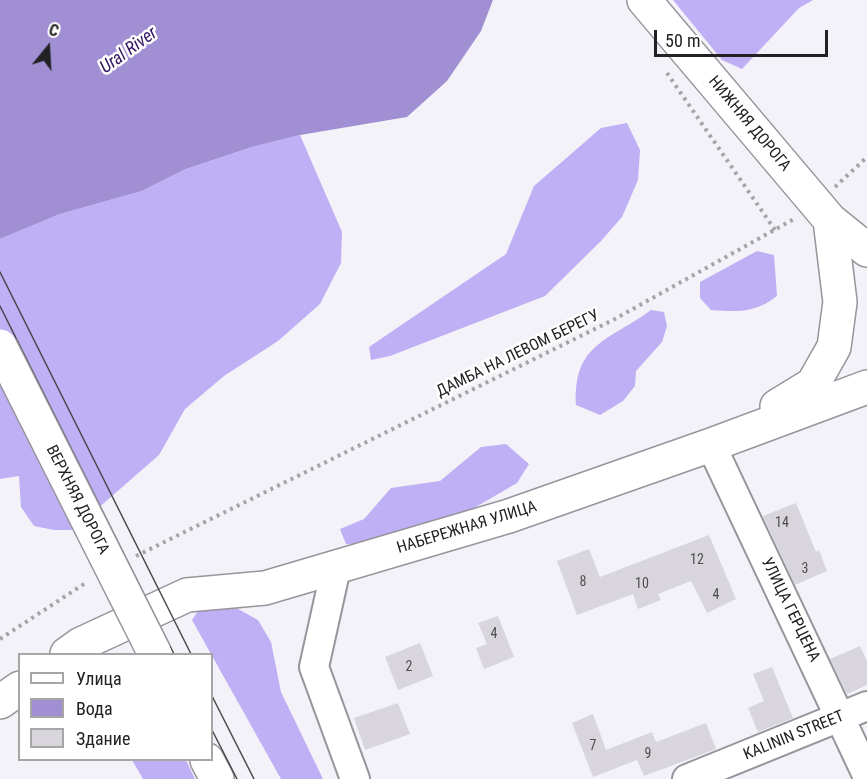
<!DOCTYPE html>
<html>
<head>
<meta charset="utf-8">
<style>
  body { margin:0 }
  #map { position:relative; width:867px; height:779px; overflow:hidden; background:#f3f2f8; font-family:"Roboto Condensed",sans-serif }
  canvas { display:block }
  .legend { position:absolute; left:18px; top:653px; width:195px; height:108px; box-sizing:border-box; background:#fff; border:2px solid #a7a6a7; margin:0; padding:8px 10px; list-style:none; font-size:18px; color:#222123 }
  .legend li { display:flex; align-items:center; gap:12px; height:30px }
  .legend b { width:30px; border:2px solid #a7a6a7 }
  .north { position:absolute; left:18px; top:18px; width:60px; height:60px; -webkit-text-stroke:4px #fff; paint-order:stroke; rotate:18deg; font-size:16px; font-weight:700; line-height:24px; text-align:center; color:#222123 }
  .north::after { content:''; display:block; margin:auto; width:21px; height:27px; background:#222123; clip-path:polygon(50% 0,100% 100%,50% 72%,0 100%) }
  .scale { position:absolute; left:654px; top:30px; width:174px; height:27px; box-sizing:border-box; border:3px solid #222123; border-top:0; padding-left:8px; font-size:18px; line-height:21px; white-space:nowrap; color:#222123; -webkit-text-stroke:4px #fff; paint-order:stroke }
</style>
</head>
<body>
<div id="map">
<canvas width="867" height="779"></canvas>
<ul class="legend">
<li><b style="height:8px;background:#fff"></b>Улица</li>
<li><b style="height:16px;background:#a090d3"></b>Вода</li>
<li><b style="height:16px;background:#d8d6dc"></b>Здание</li>
</ul>
<div class="north">С</div>
<div class="scale">50 m</div>
</div>
<script>
const context = document.querySelector('canvas').getContext('2d');
context.lineJoin = 'round';
function fill(path, color) { context.fillStyle = color; context.fill(path, 'evenodd'); }
function strokePath(path, color, width, dash) { context.strokeStyle = color; context.lineWidth = width; context.lineCap = dash ? 'butt' : 'round'; context.setLineDash(dash || []); context.stroke(path); }
function write(font, color, halo, rows, align = 'center') {
  context.font = font + ' "Roboto Condensed",sans-serif'; context.lineWidth = 5; context.setLineDash([]); context.textBaseline = 'middle'; context.strokeStyle = halo; context.fillStyle = color; for (const [text, x, y, turn = 0] of rows) {
    context.save(); context.translate(x, y); context.rotate((+turn || 0) * Math.PI / 180); context.textAlign = isNaN(turn) ? turn : align; if (halo) context.strokeText(text, 0, 0); context.fillText(text, 0, 0); context.restore();
  }
}
const forest = new Path2D(`
  M673,0H813L799,8L742,69L722,60Z
  M627,123L640,150L638,180L622,217L601,241L545,296L390,356L371,360L369,347L506,254L534,186L601,128Z
  M300,135L342,232L341,263L320,304L278,341L224,376L185,409L159,455L73,530H54L34,526L21,507L19,476L0,479V239L60,214L142,191L186,169L252,147Z
  M757,251L774,255L777,296C756,313 737,312 711,310L700,298V282Z
  M651,310L664,312L667,326L662,342L636,371L635,386L623,401L600,415L576,405C573,343 609,341 651,310Z
  M506,444L529,464L517,483L438,529L374,544H346L340,529L364,519L391,488L440,481L481,447Z
  M229,604L258,620L271,642L281,692L323,779H281L192,620L200,608Z
  M132,760H186L195,779H143Z`);
const water = new Path2D(`
  M0,0H493L481,31L447,81L407,117L300,135L252,147L186,169L142,191L60,214L0,239Z`);
const building = new Path2D(`
  M796,503L816,552L819,550L827,571L795,585L763,516Z
  M709,535L736,599L707,613L691,581L658,594L661,600L638,609L633,594L577,615L557,561L589,549L600,577Z
  M498,616L514,657L484,669L476,648L487,644L478,623Z
  M420,643L433,676L398,690L385,657Z
  M860,646L867,661V685L847,694L830,659Z
  M772,667L793,718L758,732L748,708L764,701L753,674Z
  M398,703L410,734L365,750L354,718Z
  M593,714L606,750L652,732L656,742L706,723L716,749L644,776L637,760L593,777L572,723Z`);
const path = new Path2D(`
  M667,73L775,230
  M835,187L867,157
  M136,556L613,320L794,219
  M0,639L87,582`);
const minor = new Path2D(`
  M711,445L867,775
  M336,568L314,667L355,779
  M687,779L867,706`);
const major = new Path2D(`
  M644,0L830,220L867,250
  M777,406L813,384L834,347L840,302L830,220
  M67,654L81,644L187,595L265,588L509,516L711,445L867,387
  M0,702L20,688
  M207,760L217,779`);
const tram = new Path2D(`
  M0,272L191,654
  M0,306L174,654
  M212,696L254,779
  M212,730L237,779`);
const majorBridge = new Path2D(`
  M0,346L155,654`);
const numberNames = [
  ["14",782,523],
  ["12",697,560],
  ["3",805,569],
  ["8",583,582],
  ["10",642,584],
  ["4",716,595],
  ["4",494,634],
  ["2",409,667],
  ["7",593,746],
  ["9",648,754]
];
const streetNames = [
  ["НИЖНЯЯ ДОРОГА",749,124,50],
  ["ДАМБА НА ЛЕВОМ БЕРЕГУ",518,354,-26],
  ["ВЕРХНЯЯ ДОРОГА",77,500,63],
  ["НАБЕРЕЖНАЯ УЛИЦА",467,528,-17],
  ["УЛИЦА ГЕРЦЕНА",790,610,64],
  ["KALININ STREET",794,736,-22]
];
const waterNames = [
  ["Ural River",129,51,-36]
];
fill(forest, '#bfaff5');
fill(water, '#a090d3');
fill(building, '#d8d6dc');
strokePath(minor, '#96959b', 32);
strokePath(major, '#96959b', 36);
strokePath(path, '#a5a4a8', 4, [3, 4.5]);
strokePath(minor, '#fff', 28);
strokePath(major, '#fff', 33);
strokePath(tram, '#4b4a4d', 1.5);
strokePath(majorBridge, '#96959b', 36, []);
strokePath(majorBridge, '#fff', 33);
write('14px', '#504e51', null, numberNames);
write('16px', '#222123', '#fff', streetNames);
write('italic 18px', '#321462', '#fff', waterNames);
</script>
</body>
</html>
